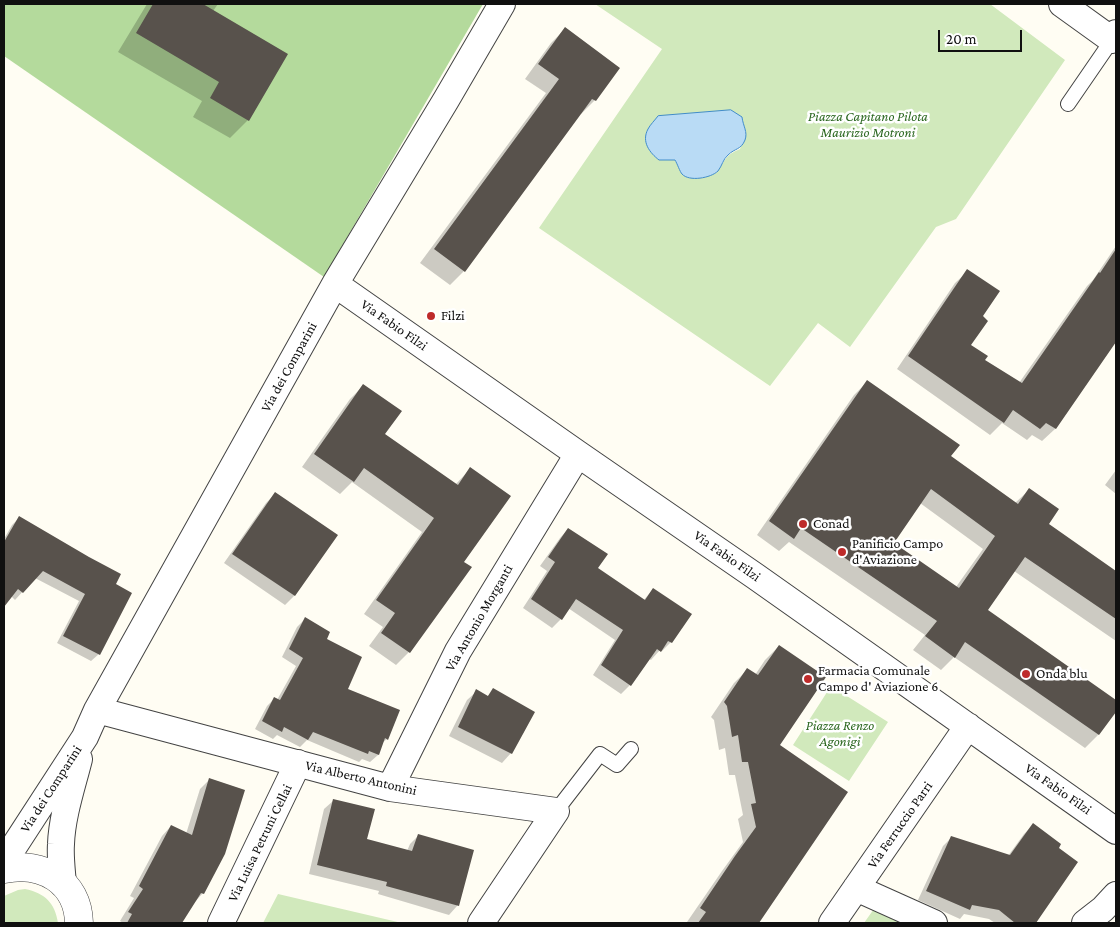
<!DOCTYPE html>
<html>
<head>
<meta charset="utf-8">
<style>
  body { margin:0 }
  #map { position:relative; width:1120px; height:927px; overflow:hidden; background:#fffdf3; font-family:"Crimson Pro",serif }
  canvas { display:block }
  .frame { position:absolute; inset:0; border:5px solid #101010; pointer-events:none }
  .scale { position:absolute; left:938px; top:30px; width:84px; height:22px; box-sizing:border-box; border:2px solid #101010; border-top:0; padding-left:6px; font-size:15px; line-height:18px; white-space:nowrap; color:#101010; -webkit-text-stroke:4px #fff; paint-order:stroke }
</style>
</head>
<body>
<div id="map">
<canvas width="1120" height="927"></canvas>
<div class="frame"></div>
<div class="scale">20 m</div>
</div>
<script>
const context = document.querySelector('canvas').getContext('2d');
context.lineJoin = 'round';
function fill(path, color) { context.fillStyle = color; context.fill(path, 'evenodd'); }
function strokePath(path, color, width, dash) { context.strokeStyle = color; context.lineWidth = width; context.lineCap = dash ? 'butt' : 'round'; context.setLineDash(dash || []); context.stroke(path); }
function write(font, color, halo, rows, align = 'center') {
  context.font = font + ' "Crimson Pro",serif'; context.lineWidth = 5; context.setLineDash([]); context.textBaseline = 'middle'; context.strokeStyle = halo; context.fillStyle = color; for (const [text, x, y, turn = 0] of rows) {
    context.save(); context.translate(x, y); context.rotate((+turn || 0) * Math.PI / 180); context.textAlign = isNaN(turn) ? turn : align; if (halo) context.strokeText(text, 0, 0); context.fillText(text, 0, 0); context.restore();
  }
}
const green = new Path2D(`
  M595,4H990L1065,60L956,219L936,227L850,347L818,323L770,386L539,228L662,49ZM742,117L743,123L746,132L740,149C725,155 725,161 716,173L702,178L682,173L679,167L675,160Z
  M831,686L888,722L849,781L793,745Z
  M25,889C45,893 55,903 58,923H4V896L18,890Z
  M278,894L402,923H263Z
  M876,906L912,923H864Z`);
const forest = new Path2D(`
  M4,4H483L324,277L4,56Z`);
const water = new Path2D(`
  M731,110L742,117C743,126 748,132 745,140C741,150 735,148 728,155C723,159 722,166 718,171C711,178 689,182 682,174C680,172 677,163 675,160H659C650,153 641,142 648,129C650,125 655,120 658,116Z`);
const shadow = new Path2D(`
  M147,4H218L213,11L248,120L230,138L193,117L202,101L118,52Z
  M565,29L595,100L581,114H579L464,271L450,285L420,263L546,93L525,79L551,43Z
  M1116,246V341L1055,429L1042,441L1032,435L1027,440L1002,423L990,435L897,369L955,283L968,271L982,316L969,345L983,361L1019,383L1087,286L1093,280Z
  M867,382L949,456L1015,503L1029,490L1047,524L1116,572V641L1014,571L986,611L1116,702V710L1098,735L1085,748L954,657L941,670L913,650L925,635L789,542L779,551L757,535L854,395ZM920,503L983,549L956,587L893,543Z
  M363,386L384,434L455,485L470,469L463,563L470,567L409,652L396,665L369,646L383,627L364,614L422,532L352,482L340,494L302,467L350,399Z
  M1116,470V494L1105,485Z
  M275,494L336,535L294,596L285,605L224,563L266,503Z
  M19,518L114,585L99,654L91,661L57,643L79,601L35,578L15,600L11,596L6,601L4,599V559L5,557H4V539L12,525Z
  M568,529L596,569L643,601L653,589L690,614L671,642L662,651L660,650L651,660L649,659L630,685L621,694L593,675L615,640L568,608L561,619L552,628L523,608L547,571L540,566L560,538Z
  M305,619L326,639L347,690L387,739L381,744L378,755L370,762L362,759L359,762L307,740L300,747L277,735L273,739L255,729L267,706L275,698L277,700L296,666L282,657L297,627Z
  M779,646V746L846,792L758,923H688L687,922L722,871L743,842L738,819L743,815L735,775H729L725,748L719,750L714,720L711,717L734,683L747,670L755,675L765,660Z
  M493,690L511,753L502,763L449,736L467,700L477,691L487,697Z
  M209,780L203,893L194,903L181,923H123L120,921L134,898L130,896L162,836L171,826L186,834L200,789Z
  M333,801L366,840L407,851L410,844L418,836L473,851L457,906L449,915L378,894L379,891L309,874L324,809Z
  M1033,825L1039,917L1033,923H995L989,919L964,914L960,919L918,900L943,846L952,837L1008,856L1024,834Z`);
const building = new Path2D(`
  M153,4H203L288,54L249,121L210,98L219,82L136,33Z
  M565,27L620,68L596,101L592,99L465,272L434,249L559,79L538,64Z
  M1116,249V342L1056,429L1046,423L1040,429L1013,410L1004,423L908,356L967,269L1000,291L983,316L988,321L971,345L988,356L985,360L1022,383L1099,272L1100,273Z
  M867,380L960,445L951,456L1018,504L1029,488L1059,509L1049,524L1116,571V619L1025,557L988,610L1116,700V712L1099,735L965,642L955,658L925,636L937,621L801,528L794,539L769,521ZM931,489L995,536L959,588L894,543Z
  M363,384L402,411L385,434L458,485L470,467L511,496L464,562L472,567L410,653L381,633L395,613L376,600L434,518L364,468L354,482L314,454Z
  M275,492L338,535L295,596L232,554Z
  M19,516L89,557L121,574L116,584L132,593L100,655L63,636L85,594L43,571L23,593L18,589L4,607V542Z
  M568,528L608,554L598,568L645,600L653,588L692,614L672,643L668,641L661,652L657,649L631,686L601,665L623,630L576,599L562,620L531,599L555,562L548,557Z
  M305,617L330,632L327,639L362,657L348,689L400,710L388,740L385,738L379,755L369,751L368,754L313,732L308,740L284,727L282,732L262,721L274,697L280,700L303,658L289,649Z
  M779,645L826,677L780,745L848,792L759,923H698L706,912L700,908L735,856L756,827L751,804L756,803L748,762H742L738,735L732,737L727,706L724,702L747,668L758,675Z
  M493,688L535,712L512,754L458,727L476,689L488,696Z
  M209,778L245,790L225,854L204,894L201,893L182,923H127L132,914L128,912L143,889L139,886L171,825L192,835Z
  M333,799L375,809L367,839L412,851L418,834L474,850L459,906L386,886L387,882L317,865Z
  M1033,823L1061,844L1059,848L1078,862L1036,923H1015L999,910L972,905L970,910L926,891L951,836L1010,855Z`);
const service = new Path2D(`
  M1068,104L1112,40
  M556,811L600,754L617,765L631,749`);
const minor = new Path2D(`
  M1062,4L1112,40L1116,33
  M335,284L578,454L755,576L1116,831
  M97,710L390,788L556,811L481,923
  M390,788L458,651L578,454
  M5,869L11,851L85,737L97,710L335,284L446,100L502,4
  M63,884C62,871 60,857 61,844C62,816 72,787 79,759
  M856,888L934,923
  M221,923L298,763
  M832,923L968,726
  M1085,923L1103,909L1116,895`);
const tertiary = new Path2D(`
  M4,869C42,861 78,881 79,923`);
const markers = [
  [431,316,5,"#be2b2a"],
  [803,524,5,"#be2b2a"],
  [842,552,5,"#be2b2a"],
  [1026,674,5,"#be2b2a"],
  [808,679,5,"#be2b2a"]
];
const parkNames = [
  ["Piazza Capitano Pilota",868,117],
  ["Maurizio Motroni",868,133],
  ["Piazza Renzo",840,726],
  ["Agonigi",840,742]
];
const poiNames = [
  ["Filzi",441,316],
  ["Conad",813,524],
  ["Panificio Campo",852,544],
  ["d'Aviazione",852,560],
  ["Farmacia Comunale",818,671],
  ["Campo d' Aviazione 6",818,687],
  ["Onda blu",1036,674]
];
const streetNames = [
  ["Via Fabio Filzi",394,325,35],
  ["Via dei Comparini",289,367,-61],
  ["Via Fabio Filzi",727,556,35],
  ["Via Antonio Morganti",479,618,-60],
  ["Via Alberto Antonini",361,778,13],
  ["Via dei Comparini",51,789,-57],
  ["Via Fabio Filzi",1058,789,35],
  ["Via Ferruccio Parri",900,825,-55],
  ["Via Luisa Petruni Cellai",260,843,-64]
];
fill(green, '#d1e9bc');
fill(forest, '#b4da9c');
fill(water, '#b9dbf5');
strokePath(water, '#418ccb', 1);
fill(shadow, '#0003');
fill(building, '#58524c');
strokePath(service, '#434343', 16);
strokePath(minor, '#434343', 28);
strokePath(tertiary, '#434343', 29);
strokePath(service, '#fff', 14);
strokePath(minor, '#fff', 26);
strokePath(tertiary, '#fff', 28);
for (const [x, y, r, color] of markers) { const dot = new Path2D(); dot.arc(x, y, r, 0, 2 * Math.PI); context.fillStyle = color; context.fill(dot); strokePath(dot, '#fff', 2); }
write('italic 14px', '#2b6720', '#fff', parkNames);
write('14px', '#101010', '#fff', poiNames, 'left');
write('14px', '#101010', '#fff', streetNames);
</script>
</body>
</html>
